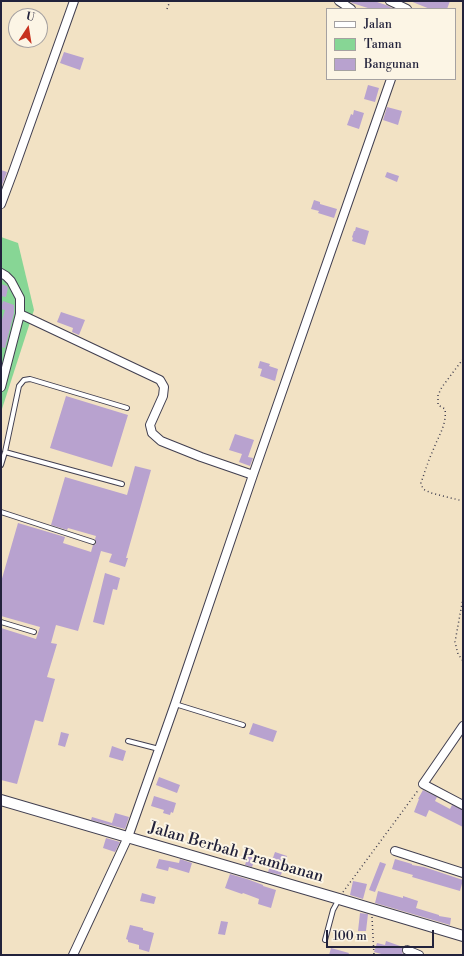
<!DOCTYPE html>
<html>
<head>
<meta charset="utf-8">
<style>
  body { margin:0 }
  #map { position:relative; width:464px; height:956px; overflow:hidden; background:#f2e2c4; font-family:"Libre Bodoni",serif }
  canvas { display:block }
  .frame { position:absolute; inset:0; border:2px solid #22223b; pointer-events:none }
  .legend { position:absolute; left:326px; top:8px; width:130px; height:72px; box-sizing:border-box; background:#fcf5e5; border:1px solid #a5a1a1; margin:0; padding:5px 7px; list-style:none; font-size:12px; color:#22223b }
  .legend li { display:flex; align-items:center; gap:8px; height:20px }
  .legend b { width:20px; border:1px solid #a5a1a1 }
  .north { position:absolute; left:8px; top:8px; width:40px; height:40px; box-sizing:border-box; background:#fcf5e5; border:1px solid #a5a1a1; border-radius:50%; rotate:12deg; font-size:11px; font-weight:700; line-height:16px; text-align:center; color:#22223b }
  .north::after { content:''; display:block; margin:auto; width:14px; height:18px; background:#c8321e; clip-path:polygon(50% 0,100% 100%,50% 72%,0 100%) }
  .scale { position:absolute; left:326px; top:930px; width:108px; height:18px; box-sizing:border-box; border:2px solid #22223b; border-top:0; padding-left:5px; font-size:12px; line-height:14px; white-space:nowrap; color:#22223b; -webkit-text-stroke:3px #fcf5e5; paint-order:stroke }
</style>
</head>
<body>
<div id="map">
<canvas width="464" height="956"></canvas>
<div class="frame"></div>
<ul class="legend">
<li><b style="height:5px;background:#fff"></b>Jalan</li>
<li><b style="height:11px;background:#87d695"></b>Taman</li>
<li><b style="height:11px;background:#b8a2cf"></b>Bangunan</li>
</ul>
<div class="north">U</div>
<div class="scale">100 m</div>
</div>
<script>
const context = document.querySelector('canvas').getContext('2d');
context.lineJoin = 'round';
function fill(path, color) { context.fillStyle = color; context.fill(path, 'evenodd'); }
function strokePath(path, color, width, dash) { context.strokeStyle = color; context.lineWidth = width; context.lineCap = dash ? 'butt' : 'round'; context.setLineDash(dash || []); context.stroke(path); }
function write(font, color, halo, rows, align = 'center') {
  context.font = font + ' "Libre Bodoni",serif'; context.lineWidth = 4; context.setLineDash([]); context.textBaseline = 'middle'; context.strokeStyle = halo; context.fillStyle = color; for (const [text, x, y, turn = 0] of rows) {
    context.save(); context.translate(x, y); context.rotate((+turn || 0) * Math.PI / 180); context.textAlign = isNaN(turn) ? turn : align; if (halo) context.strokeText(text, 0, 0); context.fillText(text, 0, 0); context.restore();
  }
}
const green = new Path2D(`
  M1,237L18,243L34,310L1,412Z`);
const building = new Path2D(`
  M350,1H377V2L386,5L394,9H371L352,3Z
  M410,1H450L447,9H430Z
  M64,52L84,58L80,70L60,63Z
  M368,85L379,88L375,102L364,99Z
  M387,107L402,111L398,125L383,120Z
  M354,110L364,113L359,129L347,125L351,114L353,115Z
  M1,170L7,172L1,188Z
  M387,172L399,176L397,182L385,177Z
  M314,200L320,202V204L337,209L334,218L318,213L319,211L311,209Z
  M356,227L369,231L365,245L352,241L353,238L352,237L354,231H355Z
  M1,284L7,286L8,288L6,297L1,296Z
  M3,301L14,305V313L5,348L1,347V323L5,310L1,309Z
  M61,312L85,320L79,335L72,332L73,328L57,322Z
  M260,361L270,364L269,366L278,369L275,381L260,376L262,369L258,368Z
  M66,396L128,415L112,467L50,448Z
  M235,434L254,440L248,457L253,458L250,466L239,462L242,454L229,450Z
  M135,466L151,470L126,558H128L125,567L109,562L112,554L101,551L78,631L56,625L51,643L57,644L47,677L55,679L43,722L35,720L17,784L1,780V628L36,639L40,627L1,616V582L18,523L65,537L63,543L91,552L93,545H95L96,543L95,539L96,536L68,528L67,530L51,525L65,477L127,495Z
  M105,573L120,578L117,590L113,589L104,625L93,622Z
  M253,723L277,731L273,742L249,734Z
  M61,732L69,734L65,747L58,745Z
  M112,746L126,751L123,761L109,757Z
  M159,777L180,785L177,793L156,785Z
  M423,790L437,797L435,801L450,809L452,805L463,810V827L429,810L426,817L414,812L419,799H418Z
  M154,796L176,803L173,813L171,812L170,815L163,813L164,810L151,806Z
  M115,813L129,817L125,829L91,820L92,817L112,823Z
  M106,838L120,842L115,852L103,848Z
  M275,852L287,856L281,875L268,872Z
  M248,856L255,858L252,867L245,865Z
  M159,859L179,863L180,859L192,863L189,873L169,867L168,871L156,868Z
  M395,859L412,864V865L424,867L463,880L460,891L412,877L413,875L392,869Z
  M380,862L386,864L375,892L369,890Z
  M230,874L247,879L263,885V886L276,890L271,908L258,904L259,899L243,893L242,894L225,888Z
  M353,881L367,884L363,899L350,895Z
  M378,891L403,898V896L418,901L416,908L439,915V916L451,918L450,925L375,903Z
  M142,893L156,897L154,904L140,901Z
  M360,913L368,914L366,931H358Z
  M221,921L228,922L225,935L218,934Z
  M130,925L143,928V930L154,933L149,952L139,949V945L128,942V940L126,939Z
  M386,941L403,947L402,950L403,955H385L374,952L377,943L385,945Z
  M331,948L349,953L348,955H329Z`);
const path = new Path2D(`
  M167,9L170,1
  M463,359L442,387L438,395V405L445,409C447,424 439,435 434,448C429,459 425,471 421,483L423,489L431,493L463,501
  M463,598L455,642L458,654L463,661
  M343,892L419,789
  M372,917L374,955`);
const service = new Path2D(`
  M5,452L122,484
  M1,465L5,452L19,386L24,380L30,379L127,408
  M1,512L93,542
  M1,622L34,632
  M175,704L243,725
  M128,741L159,749
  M325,940L333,910L339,899`);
const minor = new Path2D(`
  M339,1L351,9
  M390,1L407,9
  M1,204L13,172L74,1
  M1,273L6,276L11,281L20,298V314L1,387
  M20,314L160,380L164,387L163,396L150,425L152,433L161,441L201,457L253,475
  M463,726L423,784L463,805
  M395,851L463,873
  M407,950L419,955
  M73,955L128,837L175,704L253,475L391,79`);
const tertiary = new Path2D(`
  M1,800L339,899L463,936`);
const streetNames = [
  ["Jalan Berbah Prambanan",236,853,16]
];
fill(green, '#87d695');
fill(building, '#b8a2cf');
strokePath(service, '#413f50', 6);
strokePath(minor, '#413f50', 10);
strokePath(tertiary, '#413f50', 12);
strokePath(path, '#413f50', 1.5, [1, 3]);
strokePath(service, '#fff', 4);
strokePath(minor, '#fff', 8);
strokePath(tertiary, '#fff', 10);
write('16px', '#22223b', '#fcf5e5', streetNames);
</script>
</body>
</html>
